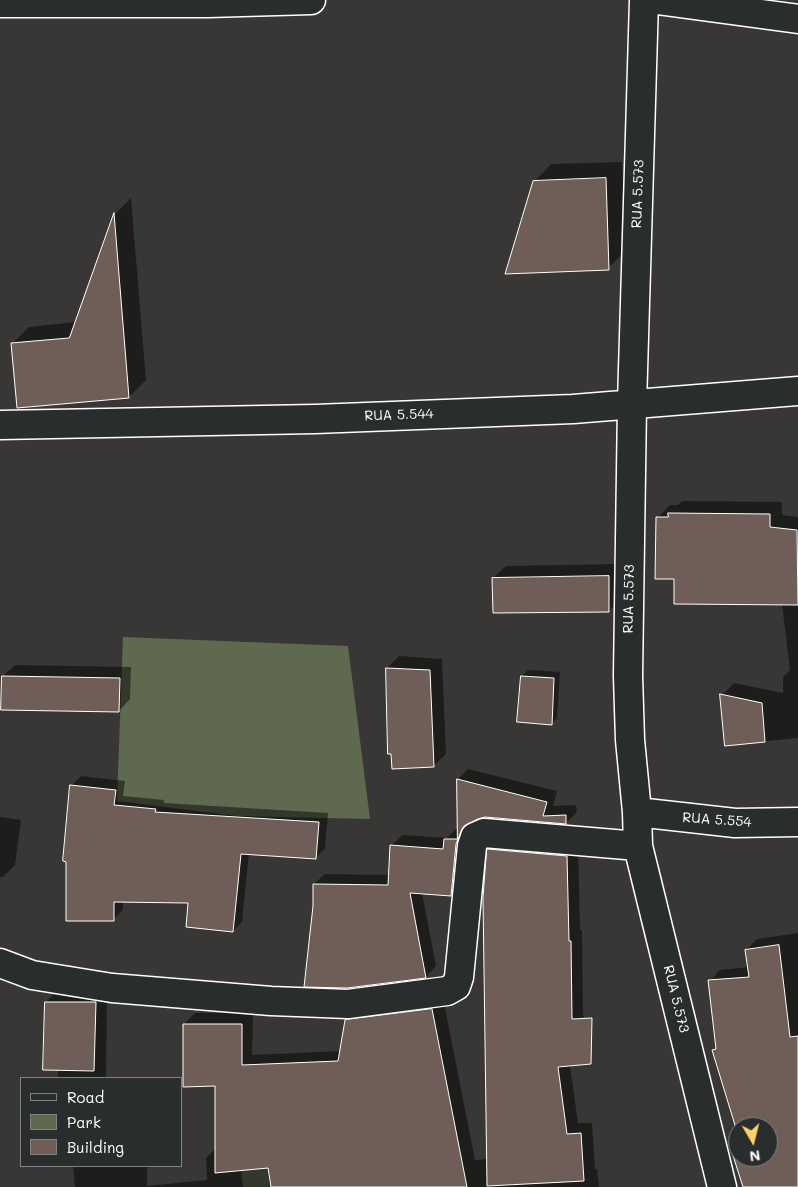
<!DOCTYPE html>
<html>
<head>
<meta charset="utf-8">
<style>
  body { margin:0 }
  #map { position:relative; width:798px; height:1187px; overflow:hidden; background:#383736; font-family:Mali,sans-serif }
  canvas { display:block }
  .legend { position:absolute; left:20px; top:1077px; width:162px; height:90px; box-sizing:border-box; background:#2a2d2e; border:1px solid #7f8182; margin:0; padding:6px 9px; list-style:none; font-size:15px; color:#fff }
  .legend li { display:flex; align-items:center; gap:10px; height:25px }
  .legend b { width:25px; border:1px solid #7f8182 }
  .north { position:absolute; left:728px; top:1117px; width:50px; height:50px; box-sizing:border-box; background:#2a2d2e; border:1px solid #7f8182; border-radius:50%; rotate:172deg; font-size:14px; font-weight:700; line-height:20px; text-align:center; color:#fff }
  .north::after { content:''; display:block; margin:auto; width:18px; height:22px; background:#ffd166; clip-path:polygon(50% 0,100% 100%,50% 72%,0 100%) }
</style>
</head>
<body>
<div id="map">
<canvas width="798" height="1187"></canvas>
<ul class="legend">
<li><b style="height:6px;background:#2a2d2e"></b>Road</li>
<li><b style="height:14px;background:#5f6950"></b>Park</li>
<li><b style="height:14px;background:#6f5e57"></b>Building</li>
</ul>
<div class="north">N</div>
</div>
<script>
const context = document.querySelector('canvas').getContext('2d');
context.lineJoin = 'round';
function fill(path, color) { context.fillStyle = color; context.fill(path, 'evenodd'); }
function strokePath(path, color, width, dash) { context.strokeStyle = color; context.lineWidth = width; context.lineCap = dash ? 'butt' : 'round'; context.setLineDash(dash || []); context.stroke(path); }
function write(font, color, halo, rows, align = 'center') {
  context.font = font + ' Mali,sans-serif'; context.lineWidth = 4; context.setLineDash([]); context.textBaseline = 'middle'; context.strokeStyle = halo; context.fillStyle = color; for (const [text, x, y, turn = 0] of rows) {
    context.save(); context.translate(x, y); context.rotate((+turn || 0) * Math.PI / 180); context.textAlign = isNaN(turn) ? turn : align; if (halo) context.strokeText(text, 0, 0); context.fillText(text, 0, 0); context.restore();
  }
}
const green = new Path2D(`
  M123,637L348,646L370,819L237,816L117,801Z
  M264,1145L270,1187H243L239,1155Z`);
const shadow = new Path2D(`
  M622,162L626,251L608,268L534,182L551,164Z
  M131,198L146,380L129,397L12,344L29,327L76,322L116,213Z
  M682,501L782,502V515L798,517V738L726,745L722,695L734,683L783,693V677L790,670L782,604L675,577L657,518L670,505H678Z
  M620,564L621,599L609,611L493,578L506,566Z
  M399,656L442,659L446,754L433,766L387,668Z
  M15,665L131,667L130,699L119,711L3,676Z
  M528,670L560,672L557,718L551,724L522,676Z
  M468,769L557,791L553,806L576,805L577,812L566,823L485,816L471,821L467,833L462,884L451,895L422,893L436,966L426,977L347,987L314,906V884L325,874L390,875L391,846L402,835L447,838L456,829H458V779Z
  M81,776L125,781L123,796L164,800V803L328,813L325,849L315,858L249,853L242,922L233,931L189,902L123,901V910L113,920L71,786Z
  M0,817L21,820L15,865L3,877H0Z
  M500,839L578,845L580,930H582L583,1012L587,1053L570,1065L578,1123H592L595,1169H597L599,1187H75L73,1166H147V1186L207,1180L206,1158L217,1147V1085L184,1024L195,1013H253L252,1055L341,1051L347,1020L358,1009L443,998L475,1160L487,1159L489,850Z
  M798,933V1187H742L744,1185L730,1143L738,1135V1157H768V1127H738V1131L714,1050L717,1047L710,981L720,970L749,967L746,950L757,939Z
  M58,990H107L106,1078H58V1069L46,1002Z`);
const building = new Path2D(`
  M606,178L609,270L505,274L533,181Z
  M114,213L129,398L17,408L11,343L69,338Z
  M668,513L770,514V527L797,530L798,605L674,604V579H655L656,517H668Z
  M609,576V612L493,613L492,578Z
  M386,668L430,670L434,767L392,769L391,754H388Z
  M2,676L120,678L119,712L1,710Z
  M521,676L554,678L552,725L517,722Z
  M720,694L762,703L765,742L725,746Z
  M457,779L547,802L543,816L566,815V824L485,817L478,819L463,827L456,844L451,896L410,893L426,978L347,988L304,987L313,906V884L388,885L390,845L443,849L444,839H457Z
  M70,785L116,790L114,805L156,809L155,812L319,822L316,859L241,854L233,932L186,927L188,903L114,902V921H66V862L63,861Z
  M487,849L567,856L569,941H571L572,1019L592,1018L591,1064L558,1067L567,1134L581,1133L584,1181L487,1186L483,898Z
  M779,945L790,1037L798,1036V1187H743L729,1143L738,1141V1157H768V1127H738V1135L712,1050L716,1049L708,980L749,977L745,950Z
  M45,1002H96L94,1071L43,1070Z
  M432,1009L467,1187H271L268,1168L215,1173V1086L183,1087V1024H242V1065L338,1061L345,1020Z`);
const minor = new Path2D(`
  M644,0L632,404L628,676L630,740L637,812L638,846L722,1187
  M657,0L798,19
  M0,3H208L311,0
  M0,425L315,419L573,409L798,391
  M637,812L735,823L798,822
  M0,963L32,975L112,988L271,1001L348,1004L447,991L456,986L459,977L472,846L475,837L484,833L638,846`);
const streetNames = [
  ["RUA 5.573",638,194,-88],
  ["RUA 5.544",399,415,-2],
  ["RUA 5.573",629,599,-89],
  ["RUA 5.554",717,820,4],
  ["RUA 5.573",676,999,76]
];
fill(green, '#5f6950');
fill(shadow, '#0007');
fill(building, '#6f5e57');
strokePath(building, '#fff', 1);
strokePath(minor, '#fff', 31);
strokePath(minor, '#2a2d2e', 28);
write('14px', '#fff', '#2a2d2e', streetNames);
</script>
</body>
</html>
